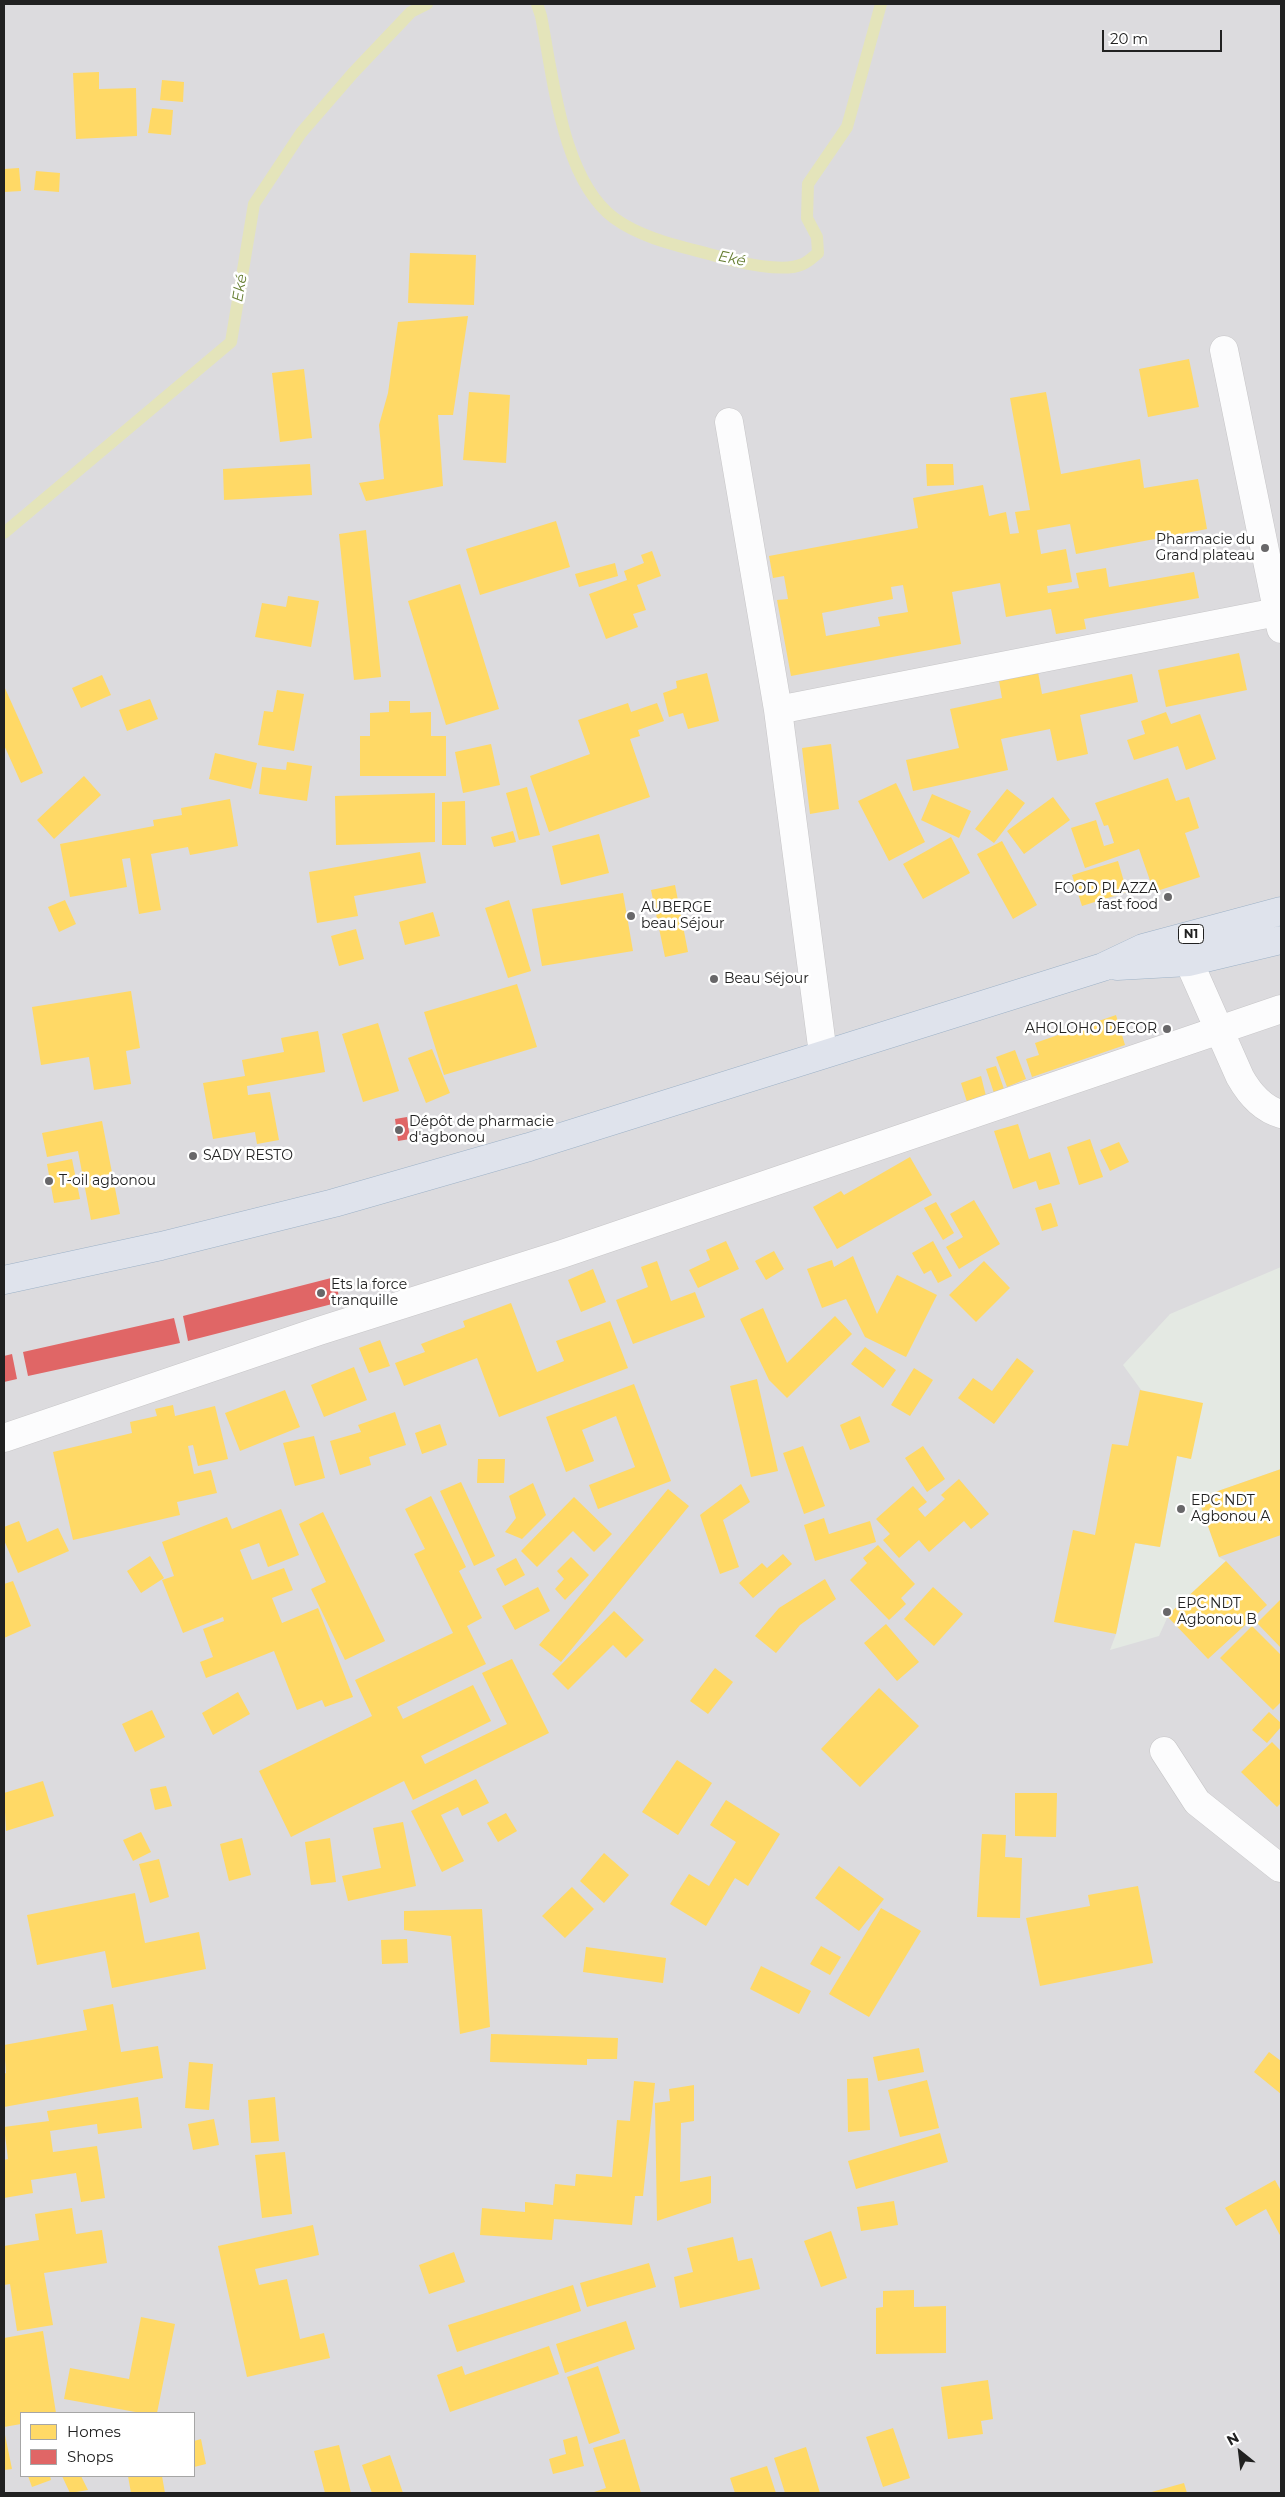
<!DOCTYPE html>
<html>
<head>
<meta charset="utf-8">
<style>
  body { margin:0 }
  #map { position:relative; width:1285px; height:2497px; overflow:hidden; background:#eceaef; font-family:Montserrat,sans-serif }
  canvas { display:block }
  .frame { position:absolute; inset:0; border:5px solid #212121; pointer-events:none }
  .legend { position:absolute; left:20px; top:2412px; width:175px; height:65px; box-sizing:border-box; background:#fff; border:1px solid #a6a6a6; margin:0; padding:6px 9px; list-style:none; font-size:15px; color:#212121 }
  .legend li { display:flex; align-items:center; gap:10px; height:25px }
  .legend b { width:25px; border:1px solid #a6a6a6 }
  .north { position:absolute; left:1215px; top:2427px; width:50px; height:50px; -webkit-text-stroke:4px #fff; paint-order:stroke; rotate:331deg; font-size:14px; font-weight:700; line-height:20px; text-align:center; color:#212121 }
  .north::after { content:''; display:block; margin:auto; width:18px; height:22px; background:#212121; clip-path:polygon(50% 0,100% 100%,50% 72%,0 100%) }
  .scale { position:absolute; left:1102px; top:30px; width:120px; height:22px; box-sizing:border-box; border:2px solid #212121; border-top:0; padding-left:6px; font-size:15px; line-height:18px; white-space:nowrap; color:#212121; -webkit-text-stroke:4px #fff; paint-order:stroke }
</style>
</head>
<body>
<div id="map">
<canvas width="1285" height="2497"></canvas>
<div class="frame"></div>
<ul class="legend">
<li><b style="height:14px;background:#ffd966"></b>Homes</li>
<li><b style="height:14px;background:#e06666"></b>Shops</li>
</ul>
<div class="north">N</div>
<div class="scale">20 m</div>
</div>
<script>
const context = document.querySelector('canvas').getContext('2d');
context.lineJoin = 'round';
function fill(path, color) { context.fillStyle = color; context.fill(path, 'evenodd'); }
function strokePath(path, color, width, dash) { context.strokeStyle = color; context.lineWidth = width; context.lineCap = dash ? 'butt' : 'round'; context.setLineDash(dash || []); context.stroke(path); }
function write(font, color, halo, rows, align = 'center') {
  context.font = font + ' Montserrat,sans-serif'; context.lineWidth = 5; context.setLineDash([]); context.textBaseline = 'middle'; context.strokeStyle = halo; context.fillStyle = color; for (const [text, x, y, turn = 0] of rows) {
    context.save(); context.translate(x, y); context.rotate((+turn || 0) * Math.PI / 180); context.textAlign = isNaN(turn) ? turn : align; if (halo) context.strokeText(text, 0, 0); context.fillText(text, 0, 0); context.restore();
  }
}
const residential = new Path2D(`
  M4,4H1281V2493H4ZM21,2413H194V2476H21Z`);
const plaza = new Path2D(`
  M1281,1267V1469L1198,1498L1219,1557L1226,1561L1168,1616L1159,1636L1110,1650L1116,1634L1135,1543L1160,1547L1177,1456L1191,1459L1123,1365L1170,1314Z`);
const homes = new Path2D(`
  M99,72V89L136,88L137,136L76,139L73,73Z
  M162,80L184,82L183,102L160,100Z
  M152,108L173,110L171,135L148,133Z
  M19,168L21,191L4,192V169Z
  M36,171L60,173L59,192L34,190Z
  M410,253L476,255L474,305L408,303Z
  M468,316L453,415H438L443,486L366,501L359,483L384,479L379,425L388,393L398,322Z
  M1189,359L1199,407L1148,417L1139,369Z
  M304,369L312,438L280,442L272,373Z
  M469,392L510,395L506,463L463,460Z
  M1046,392L1061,474L1140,459L1144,488L1198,479L1207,529L1076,554L1070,524L1037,530L1041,554L1066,549L1072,582L1047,586L1048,593L1079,588L1076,573L1106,568L1109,587L1194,572L1199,598L1084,619L1086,629L1056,634L1051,609L1006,617L1000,583L952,592L961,644L791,676L777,600L788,599L784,576L773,578L769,556L918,528L913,498L983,485L989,516L1006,512L1010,534L1019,533L1015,512L1030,510L1010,398ZM903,585L908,612L878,617L880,626L826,636L822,613L893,599L891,587Z
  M310,464L312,495L224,500L223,469Z
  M926,464H953L954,485L927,486Z
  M556,521L570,567L480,595L466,549Z
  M366,530L381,677L354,680L339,534Z
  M652,551L661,576L637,585L646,610L633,614L638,627L606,639L589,594L627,580L624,571L644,563L641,555Z
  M615,563L618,576L579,587L575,574Z
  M460,584L499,709L446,725L408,601Z
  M288,596L319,601L311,647L255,637L262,603L286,607Z
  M1239,653L1247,690L1166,707L1158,670Z
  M1038,672L1042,694L1132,674L1138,702L1080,715L1088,754L1057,761L1050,729L1001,739L1008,770L913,791L906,760L959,748L950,709L1002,698L999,681Z
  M707,673L719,721L688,729L683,713L669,717L663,693L677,688L676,681Z
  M102,675L111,695L81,708L72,688Z
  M4,686L43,773L21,783L4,745Z
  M277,690L304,694L294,751L258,745L264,711L273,712Z
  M150,699L158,719L127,731L119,710Z
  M389,701H410V713L431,712V736H446V776H360V736H370V713L389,712Z
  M628,703L631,712L657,703L664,721L638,730L640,736L630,739L650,797L549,832L530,776L590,754L578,720Z
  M1166,712L1171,724L1200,714L1216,759L1186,770L1178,746L1134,760L1127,740L1145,734L1141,721Z
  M491,744L500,785L463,793L455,752Z
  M831,744L839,809L810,814L802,748Z
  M215,753L257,763L251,789L209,779Z
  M287,762L312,766L307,801L259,794L262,767L286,770Z
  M84,776L101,795L54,839L37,820Z
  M1168,778L1176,801L1189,797L1199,828L1185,833L1200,877L1154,892L1139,849L1085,868L1071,828L1096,820L1104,846L1114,843L1108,825L1104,826L1095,803Z
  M896,783L925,842L889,861L858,801Z
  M527,787L540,835L519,840L506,793Z
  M1007,789L1025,803L994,843L975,829Z
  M435,793V842L336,845L335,796Z
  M932,794L971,811L959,838L921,820Z
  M1053,797L1070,820L1024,854L1007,831Z
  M230,799L238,846L190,855L188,847L151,854L161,910L139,914L130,858L122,859L127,887L70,897L60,844L154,826L153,820L182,815L181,808Z
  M465,801L466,845H442V802Z
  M513,831L516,842L494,847L491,837Z
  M599,834L609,873L561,885L552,846Z
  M951,837L970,873L923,899L903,864Z
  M1002,841L1037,905L1013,919L977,854Z
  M420,852L426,883L354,896L358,916L317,923L309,872Z
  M1118,861L1127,892L1082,906L1072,875Z
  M675,885L688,952L665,957L651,890Z
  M623,893L633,951L542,966L532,909Z
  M65,900L76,924L59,932L48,907Z
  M509,900L531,971L508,978L485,908Z
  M433,912L440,936L405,945L399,922Z
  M356,929L364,959L339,966L331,936Z
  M517,984L537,1047L444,1075L424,1012Z
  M131,991L140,1048L126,1051L131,1084L94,1090L89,1057L41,1065L32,1007Z
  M1116,1015L1125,1045L1032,1077L1026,1059L1039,1055L1035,1043Z
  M378,1023L399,1091L363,1102L342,1034Z
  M318,1031L325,1072L247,1086L248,1095L270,1092L279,1140L257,1144L255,1132L213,1139L203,1083L245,1076L242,1060L284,1052L281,1038Z
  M432,1049L450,1093L426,1103L408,1058Z
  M1015,1050L1026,1079L1007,1087L996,1057Z
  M996,1066L1004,1089L994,1093L986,1069Z
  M981,1076L986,1096L967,1102L961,1083Z
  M102,1121L120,1214L91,1220L78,1151L47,1157L42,1133Z
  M1018,1124L1029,1159L1050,1152L1060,1184L1039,1190L1036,1181L1013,1189L994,1131Z
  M1090,1139L1103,1177L1079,1185L1067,1147Z
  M1119,1142L1129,1162L1110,1171L1100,1150Z
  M910,1157L932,1195L837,1249L813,1207L841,1191L844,1195Z
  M72,1159L80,1199L54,1203L47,1164Z
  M974,1200L1000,1244L959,1269L946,1247L963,1237L950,1214Z
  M936,1202L954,1233L943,1240L924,1208Z
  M1051,1203L1058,1226L1042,1231L1035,1208Z
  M726,1241L739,1269L698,1288L689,1270L710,1260L706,1250Z
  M933,1241L952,1276L938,1283L931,1270L924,1274L912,1253Z
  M774,1251L784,1269L766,1280L755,1261Z
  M853,1256L877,1314L897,1275L937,1295L906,1357L865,1337L846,1299L822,1308L807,1269L832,1260L834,1267Z
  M657,1261L671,1301L695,1292L705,1317L633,1344L616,1300L648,1287L641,1267Z
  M984,1261L1010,1288L976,1322L949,1295Z
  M593,1269L606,1302L581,1312L568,1280Z
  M511,1303L537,1372L564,1361L556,1341L610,1321L628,1368L499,1417L477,1358L404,1386L395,1363L425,1352L421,1344L465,1327L463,1321Z
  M763,1308L787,1363L835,1316L852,1334L787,1398L769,1380L740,1319Z
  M380,1340L390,1366L369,1373L359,1348Z
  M865,1347L896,1370L883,1388L851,1364Z
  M1017,1358L1034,1371L994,1424L958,1398L973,1378L992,1391Z
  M354,1367L367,1400L324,1417L311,1385Z
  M914,1368L933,1380L910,1416L891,1405Z
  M757,1379L778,1471L751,1477L730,1386Z
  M634,1384L671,1481L598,1509L589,1485L635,1467L616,1416L582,1430L594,1461L566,1472L546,1417Z
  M285,1390L300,1427L240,1451L225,1413Z
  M1140,1390L1203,1403L1191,1459L1177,1456L1160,1547L1135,1543L1116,1634L1054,1622L1073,1530L1095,1535L1112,1444L1128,1446Z
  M173,1405L175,1416L215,1406L228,1459L198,1466L193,1445L188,1446L194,1474L211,1470L217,1493L177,1502L180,1515L73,1540L53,1452L132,1433L130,1422L157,1416L155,1409Z
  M395,1412L406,1445L369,1457L371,1465L340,1475L330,1441L361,1432L358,1425Z
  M860,1416L870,1442L850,1450L840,1425Z
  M440,1424L447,1445L422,1454L415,1433Z
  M314,1436L325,1478L295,1486L283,1443Z
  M803,1446L825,1506L804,1514L783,1453Z
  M923,1446L945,1479L927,1492L905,1458Z
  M478,1459H505L504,1483H477Z
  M1281,1469V1535L1219,1557L1198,1498Z
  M959,1479L989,1514L971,1529L964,1521L929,1552L919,1540L899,1558L883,1540L890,1534L876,1519L913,1486L927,1502L918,1509L925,1517L945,1499L941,1495Z
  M461,1482L495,1556L474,1566L440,1491Z
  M533,1483L546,1515L522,1539L505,1532L516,1518L509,1496Z
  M741,1484L750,1502L723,1520L739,1567L720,1574L700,1515Z
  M668,1489L689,1506L561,1662L539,1645Z
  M431,1496L466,1567L459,1571L482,1618L467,1626L486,1664L397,1707L403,1719L473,1685L491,1721L421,1756L425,1764L507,1724L482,1673L512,1659L549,1733L413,1800L404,1781L291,1837L259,1771L372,1716L355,1680L453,1633L414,1554L425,1549L405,1509Z
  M574,1497L612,1534L594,1552L573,1531L537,1567L521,1551Z
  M281,1509L299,1555L268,1567L259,1543L240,1550L252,1580L284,1568L293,1590L272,1598L282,1623L318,1608L353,1697L325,1707L322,1700L297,1710L274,1651L206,1678L200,1662L213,1657L203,1629L224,1621L223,1617L183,1633L162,1580L174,1576L162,1542L227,1517L232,1529Z
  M323,1512L385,1641L345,1660L311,1589L326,1582L299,1524Z
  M824,1518L829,1534L870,1521L876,1542L815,1561L804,1525Z
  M19,1521L27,1542L58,1528L69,1551L18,1573L4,1540V1527Z
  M878,1545L915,1584L901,1598L906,1604L889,1620L850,1580L867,1563L863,1558Z
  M783,1554L792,1564L753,1598L739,1583L762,1563L767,1568Z
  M150,1556L164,1578L141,1593L127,1571Z
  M571,1557L589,1575L565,1600L555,1589L564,1579L557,1571Z
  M516,1558L525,1575L505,1586L496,1569Z
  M1226,1561L1267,1605L1208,1659L1167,1616Z
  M825,1579L836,1599L800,1625L776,1653L755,1636L779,1608Z
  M13,1581L31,1626L4,1638V1584Z
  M538,1587L550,1611L515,1630L502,1606Z
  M933,1587L963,1614L934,1646L904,1619Z
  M1281,1599V1648L1257,1623Z
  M614,1611L644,1640L626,1658L613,1645L568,1690L552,1674Z
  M886,1624L919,1662L897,1681L864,1643Z
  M1252,1626L1281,1655V1702L1273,1710L1220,1658Z
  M715,1668L733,1682L708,1714L690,1701Z
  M879,1688L919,1726L860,1787L821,1749Z
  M238,1692L250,1714L213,1735L202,1713Z
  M152,1710L165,1737L135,1752L122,1724Z
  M1269,1712L1281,1723V1727L1267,1743L1252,1730Z
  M1272,1742L1281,1751V1803L1277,1807L1241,1772Z
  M677,1760L712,1783L678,1835L642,1812Z
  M476,1779L489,1803L462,1816L458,1807L441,1815L464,1861L442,1872L411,1811Z
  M43,1781L54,1816L6,1831L4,1793Z
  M166,1786L172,1806L155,1810L150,1789Z
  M1015,1793H1057L1056,1837L1015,1836Z
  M726,1800L780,1834L748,1886L735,1878L706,1926L670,1904L689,1874L709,1886L736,1842L710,1825Z
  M506,1813L517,1831L498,1842L487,1823Z
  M403,1822L416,1886L348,1901L342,1876L381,1868L373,1828Z
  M141,1832L151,1852L133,1861L123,1840Z
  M982,1834L1006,1835L1005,1857L1022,1858L1020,1918L977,1917Z
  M242,1838L251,1875L229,1881L220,1844Z
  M330,1838L336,1882L311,1885L305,1842Z
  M604,1853L629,1875L604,1903L580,1881Z
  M159,1859L169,1897L150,1903L139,1864Z
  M839,1866L884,1899L859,1931L815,1898Z
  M1138,1886L1153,1963L1040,1986L1026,1918L1090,1906L1088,1895Z
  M572,1887L594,1909L565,1938L542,1916Z
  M135,1893L145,1943L199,1932L206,1969L112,1988L105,1951L37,1965L27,1915Z
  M881,1908L921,1931L869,2017L829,1994Z
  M482,1909L490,2027L460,2034L451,1936L404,1930V1911Z
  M407,1939L408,1963L382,1964L381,1940Z
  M821,1946L841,1957L830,1975L810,1964Z
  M586,1947L666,1958L663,1983L583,1972Z
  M761,1966L811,1991L799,2014L750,1989Z
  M113,2004L121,2052L158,2046L163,2078L4,2107V2074L6,2073L4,2045L87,2030L83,2010Z
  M491,2034L618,2038L617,2059H587V2065L490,2062Z
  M919,2048L924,2072L878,2081L873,2057Z
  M1269,2052L1281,2061V2094L1254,2072Z
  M189,2062L213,2064L209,2110L185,2108Z
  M868,2078L870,2130L848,2132L847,2079Z
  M927,2080L939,2128L900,2137L888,2090Z
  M634,2081L655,2083L643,2196H635L632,2225L554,2219L552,2240L480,2235L482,2208L525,2212V2202L553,2205L555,2184L575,2186L576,2174L612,2177L617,2120L630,2121Z
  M694,2085V2121L681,2123L680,2182L711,2176V2203L657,2221L655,2103L670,2101L669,2089Z
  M138,2097L142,2128L98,2134L97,2124L50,2131L53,2152L97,2146L105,2198L81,2202L76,2173L31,2180L33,2193L4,2198V2160L8,2159L4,2127L49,2121L47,2111Z
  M275,2097L279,2141L251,2143L248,2100Z
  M214,2119L219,2145L193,2150L188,2124Z
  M940,2133L948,2162L856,2189L848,2161Z
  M285,2152L292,2214L262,2218L255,2155Z
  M1275,2180L1281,2191V2237L1266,2209L1236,2226L1225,2208Z
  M894,2201L898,2225L861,2231L857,2207Z
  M72,2208L76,2234L102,2230L107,2263L44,2273L53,2325L17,2331L10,2284L4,2285V2246L39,2240L35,2214Z
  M313,2225L319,2255L255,2269L259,2285L287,2279L300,2339L324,2333L330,2358L247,2377L218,2246Z
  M831,2231L847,2278L821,2287L804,2241Z
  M733,2237L738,2261L752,2258L760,2289L680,2308L674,2277L693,2272L687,2248Z
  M454,2252L465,2282L429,2294L419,2265Z
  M649,2263L656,2287L587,2307L580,2283Z
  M573,2285L581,2311L457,2352L448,2325Z
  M914,2290V2307L946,2306V2353L876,2354V2308L883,2307V2291Z
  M141,2317L175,2324L157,2413H141L64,2399L70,2368L129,2379Z
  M626,2321L635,2349L565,2373L556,2344Z
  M43,2331L56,2413H21V2424L4,2427V2338Z
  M549,2346L559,2374L450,2412L437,2375L462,2366L465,2375Z
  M598,2366L620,2433L589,2444L567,2377Z
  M988,2380L993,2419L981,2421L983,2434L948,2439L941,2387Z
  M893,2428L910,2478L883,2487L866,2437Z
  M4,2430L12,2469L4,2470Z
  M577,2436L584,2466L553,2474L549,2459L566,2454L563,2440Z
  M201,2439L206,2464L194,2467V2441Z
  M625,2439L641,2493H591L606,2488L593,2448Z
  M339,2445L351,2493H325L314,2451Z
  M806,2447L820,2493H785L774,2458Z
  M390,2455L403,2493H372L362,2465Z
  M767,2466L776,2493H735L730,2478Z
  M28,2476H50L51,2480L32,2487Z
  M62,2476H81L88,2490L70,2493Z
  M128,2476H162L165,2493H131Z
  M1184,2483L1187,2493H1148Z`);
const shops = new Path2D(`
  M407,1117L410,1139L398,1141L395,1119Z
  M335,1277L340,1302L188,1341L183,1316Z
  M174,1318L180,1343L28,1376L23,1352Z
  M12,1354L17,1379L4,1382V1356Z`);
const stream = new Path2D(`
  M537,4L541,16C553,76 562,179 614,218C644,240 685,247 720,257C740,263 784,273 803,264C808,262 813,257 818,253L817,237L807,218L808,184L847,127L881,4
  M4,533L231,342L254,204L301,133L353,73L411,12L427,4`);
const street = new Path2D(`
  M1224,350L1281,629
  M729,422L778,710L823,1054
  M778,710L1277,612
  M1189,962L1240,1077C1249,1093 1263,1109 1281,1114
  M4,1438L319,1331L562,1254L1281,1009
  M1164,1751L1197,1802L1280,1868L1281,1866`);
const highway = new Path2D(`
  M1117,966L1189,962L1281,940
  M4,1280L161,1246L334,1203L529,1147L1103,967L1143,948L1281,911`);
const markers = [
  [1265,548,5,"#686769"],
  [1168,897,5,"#686769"],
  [631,916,5,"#686769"],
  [714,979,5,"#686769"],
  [1167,1029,5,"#686769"],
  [399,1130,5,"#686769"],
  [193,1156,5,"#686769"],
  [49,1181,5,"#686769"],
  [321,1293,5,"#686769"],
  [1181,1509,5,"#686769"],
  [1167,1612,5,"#686769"]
];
const shields = [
  [1191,934,25]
];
const shieldNames = [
  ["N1",1191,934]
];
const poiNames = [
  ["Pharmacie du",1255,540,"right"],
  ["Grand plateau",1255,556,"right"],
  ["FOOD PLAZZA",1158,889,"right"],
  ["fast food",1158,905,"right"],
  ["AUBERGE",641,908],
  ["beau Séjour",641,924],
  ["Beau Séjour",724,979],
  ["AHOLOHO DECOR",1157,1029,"right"],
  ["Dépôt de pharmacie",409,1122],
  ["d'agbonou",409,1138],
  ["SADY RESTO",203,1156],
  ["T-oil agbonou",59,1181],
  ["Ets la force",331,1285],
  ["tranquille",331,1301],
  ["EPC NDT",1191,1501],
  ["Agbonou A",1191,1517],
  ["EPC NDT",1177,1604],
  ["Agbonou B",1177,1620]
];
const waterNames = [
  ["Eké",732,259,12],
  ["Eké",240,288,-80]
];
fill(residential, '#dcdbde');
fill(plaza, '#e4e9e3');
fill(homes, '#ffd966');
fill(shops, '#e06666');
strokePath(stream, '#e4e4ba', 12);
strokePath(street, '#c7c6c8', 29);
strokePath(highway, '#9eb2c7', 29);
strokePath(street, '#fcfcfd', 28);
strokePath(highway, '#dfe3ec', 28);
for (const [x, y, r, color] of markers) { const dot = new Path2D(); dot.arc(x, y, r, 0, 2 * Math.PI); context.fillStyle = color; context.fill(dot); strokePath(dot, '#fff', 2); }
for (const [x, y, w] of shields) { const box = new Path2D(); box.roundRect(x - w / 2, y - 9.5, w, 19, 4); context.fillStyle = '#fff'; context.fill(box); strokePath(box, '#212121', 1); }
write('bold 12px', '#212121', null, shieldNames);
write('14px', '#212121', '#fff', poiNames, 'left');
write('italic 15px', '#667e32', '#fff', waterNames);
</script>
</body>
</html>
